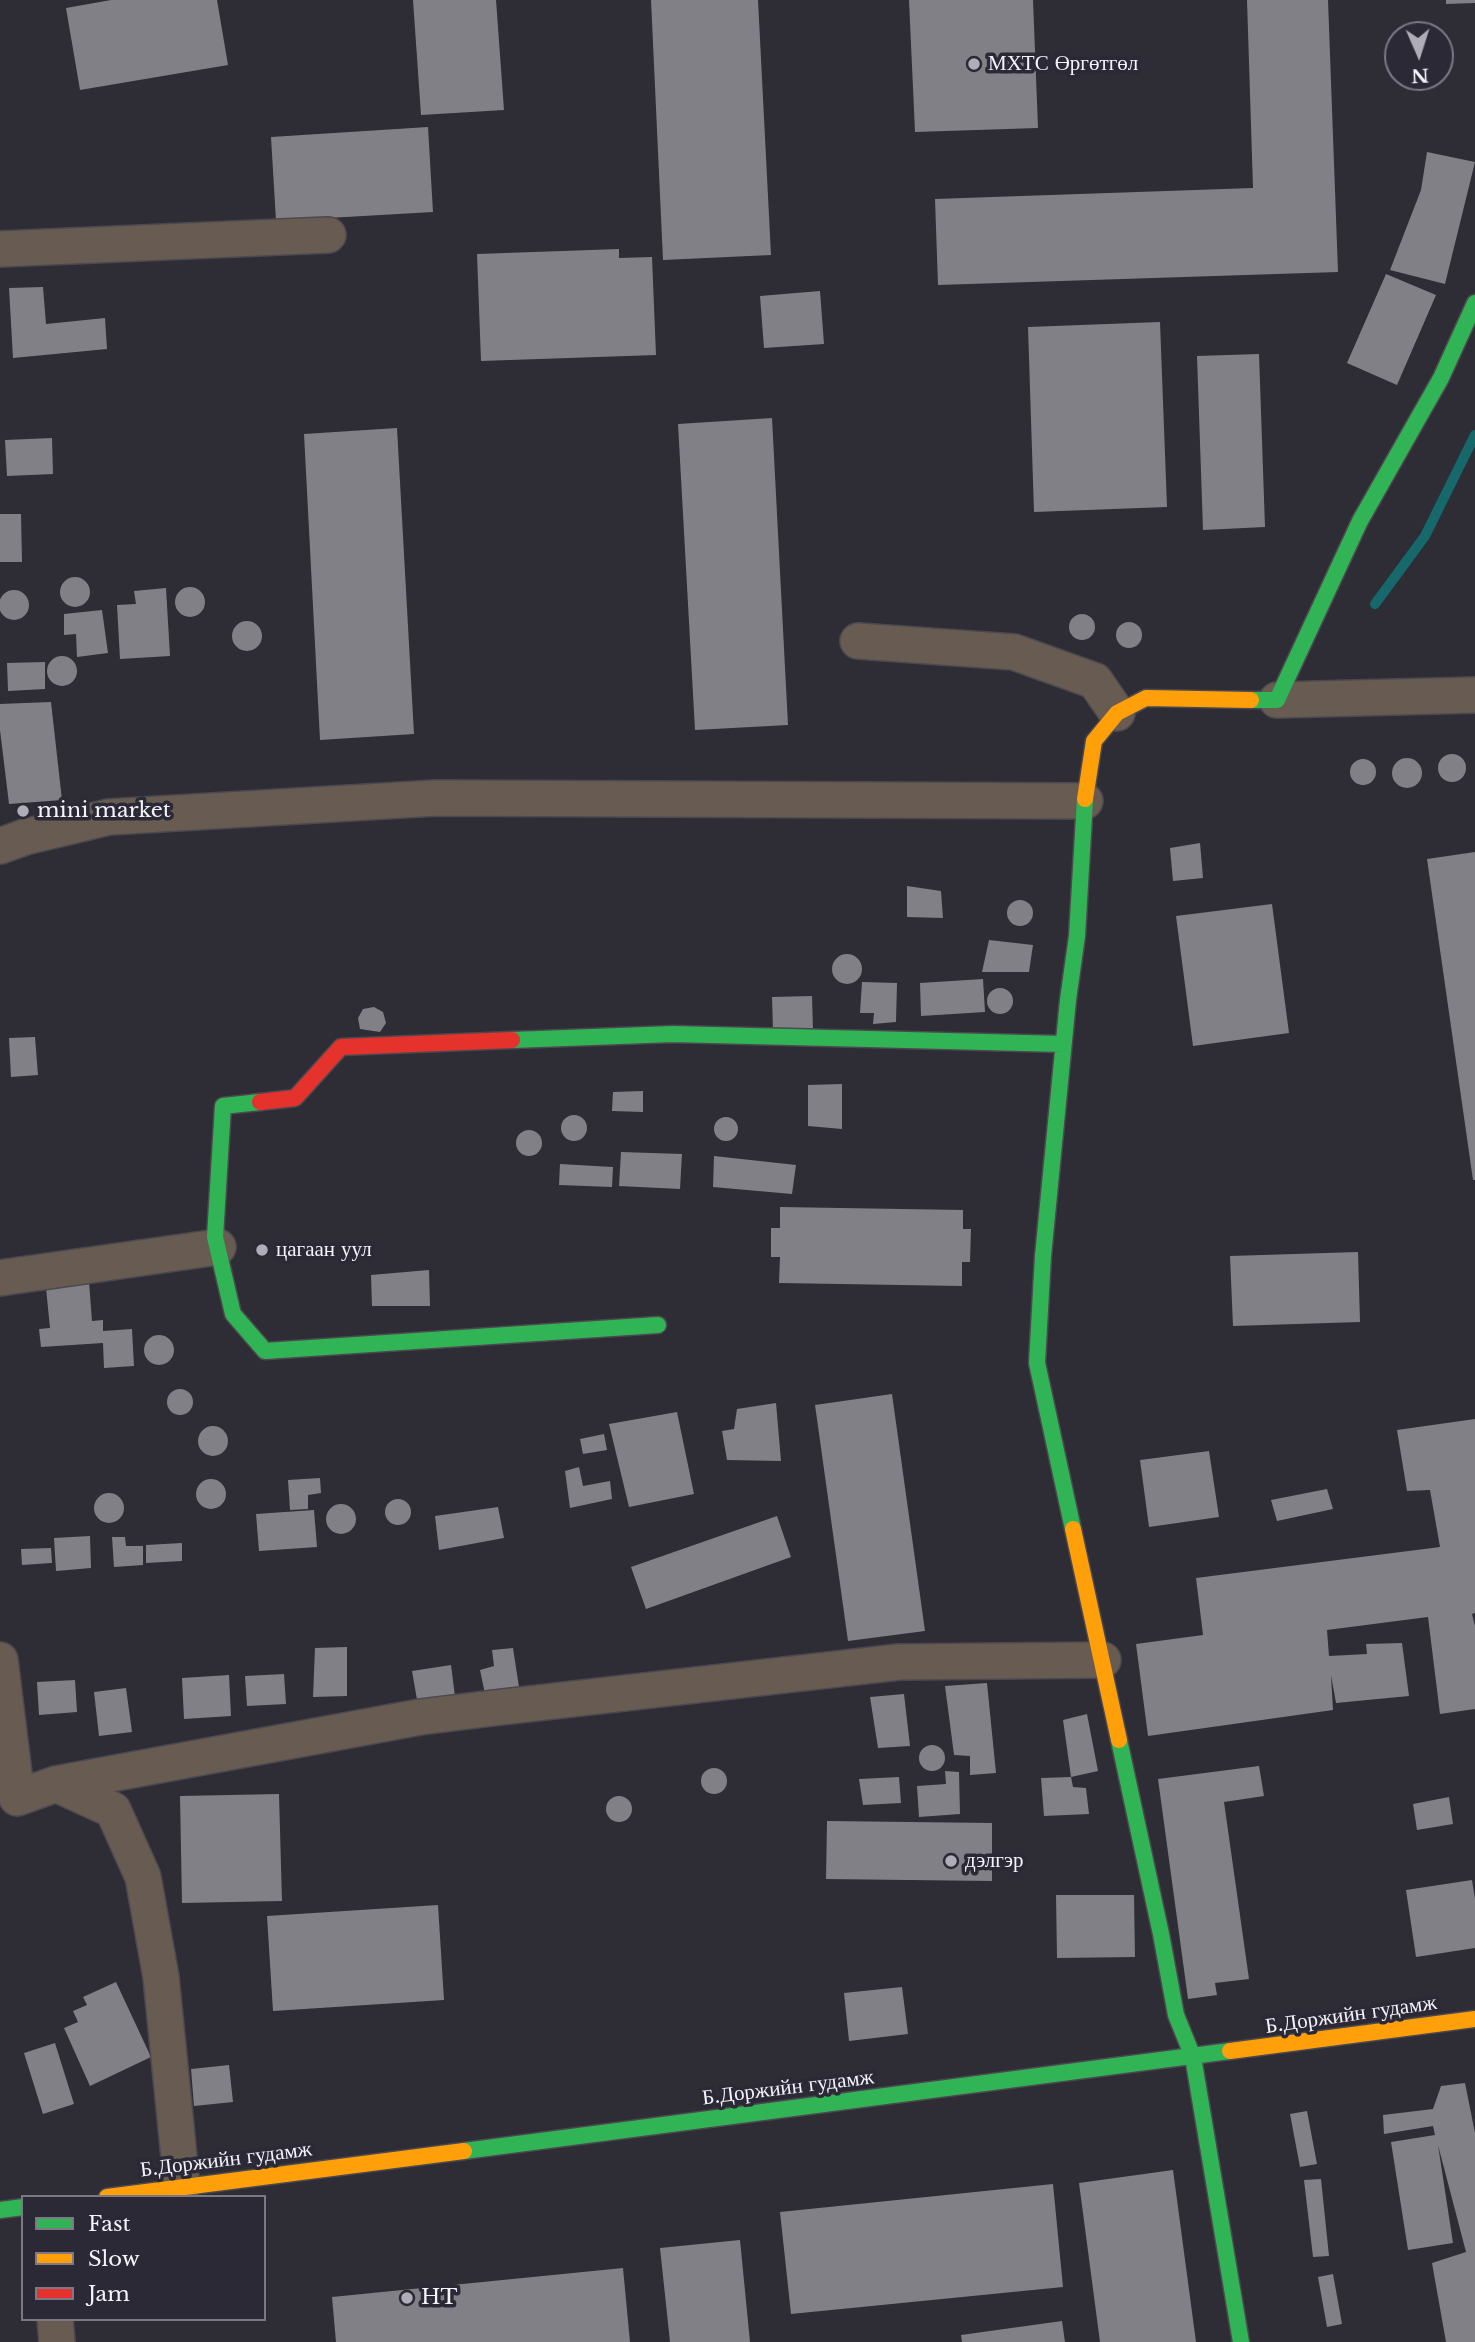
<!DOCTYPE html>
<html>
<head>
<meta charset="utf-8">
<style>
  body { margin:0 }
  #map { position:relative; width:1475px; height:2342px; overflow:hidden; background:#2e2c34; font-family:"Libre Baskerville",serif }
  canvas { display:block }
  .legend { position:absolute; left:21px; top:2195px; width:245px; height:126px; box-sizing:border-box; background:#2c2937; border:2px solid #7c7985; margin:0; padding:9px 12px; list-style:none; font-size:21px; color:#f4f2fb }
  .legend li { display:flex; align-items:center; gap:14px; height:35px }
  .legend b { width:35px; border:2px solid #7c7985 }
  .north { position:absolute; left:1384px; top:21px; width:70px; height:70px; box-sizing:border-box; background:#2c2937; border:2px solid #7c7985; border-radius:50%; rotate:177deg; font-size:19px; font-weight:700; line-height:28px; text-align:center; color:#f4f2fb }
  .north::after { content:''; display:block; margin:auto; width:24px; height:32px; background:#afadb5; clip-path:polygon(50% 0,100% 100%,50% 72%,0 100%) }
</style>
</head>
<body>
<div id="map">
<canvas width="1475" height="2342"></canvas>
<ul class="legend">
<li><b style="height:9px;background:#30b455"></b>Fast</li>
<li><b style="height:9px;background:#ff9f0a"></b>Slow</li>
<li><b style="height:9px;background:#e5322d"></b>Jam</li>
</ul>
<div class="north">N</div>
</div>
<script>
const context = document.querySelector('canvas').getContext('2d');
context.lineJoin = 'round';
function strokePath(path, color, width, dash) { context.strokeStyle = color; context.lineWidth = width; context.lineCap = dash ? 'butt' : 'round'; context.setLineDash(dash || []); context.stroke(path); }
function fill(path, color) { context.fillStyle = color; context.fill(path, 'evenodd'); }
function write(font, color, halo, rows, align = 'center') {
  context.font = font + ' "Libre Baskerville",serif'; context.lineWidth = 7; context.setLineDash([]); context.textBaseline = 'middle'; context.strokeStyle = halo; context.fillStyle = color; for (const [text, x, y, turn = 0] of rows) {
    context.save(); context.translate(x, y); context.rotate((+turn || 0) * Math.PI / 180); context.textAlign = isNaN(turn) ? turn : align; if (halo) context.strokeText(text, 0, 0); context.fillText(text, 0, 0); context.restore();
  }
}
const stream = new Path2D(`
  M1375,604L1425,536L1475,435`);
const building = new Path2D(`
  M111,0H217L228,65L80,90L66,8Z
  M413,0H496L504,110L421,115Z
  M651,0H758L771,255L663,260Z
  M909,0H1033L1038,128L915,132Z
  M1247,0H1328L1338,272L938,285L935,199L1253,188Z
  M1446,0H1475V3L1446,4Z
  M428,127L433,212L276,221L271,137Z
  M1427,152L1475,162L1445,284L1390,270L1421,190Z
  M619,249V258L652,257L656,355L481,361L477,254Z
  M1386,274L1436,295L1397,385L1347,363Z
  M43,287L46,324L105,318L107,349L13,358L9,288Z
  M820,291L824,344L764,348L760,296Z
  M1160,322L1167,507L1034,512L1028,327Z
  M1259,354L1265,527L1203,530L1197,356Z
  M772,418L788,725L695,730L678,424Z
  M397,428L414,734L320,740L304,434Z
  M52,438L53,474L7,476L5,440Z
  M0,514H21L22,562H0Z
  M60 592a15 15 0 1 1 30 0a15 15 0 1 1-30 0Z
  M175 602a15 15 0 1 1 30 0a15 15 0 1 1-30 0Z
  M166,588L170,656L120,659L117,605L136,604L134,591Z
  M-1 605a15 15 0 1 1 30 0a15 15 0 1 1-30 0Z
  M102,610L108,653L77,657L76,634L64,635V614Z
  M1069 627a13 13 0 1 1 26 0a13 13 0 1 1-26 0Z
  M232 636a15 15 0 1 1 30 0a15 15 0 1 1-30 0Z
  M1116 635a13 13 0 1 1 26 0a13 13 0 1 1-26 0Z
  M47 671a15 15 0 1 1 30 0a15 15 0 1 1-30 0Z
  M45,662V689L8,691L7,663Z
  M51,702L62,800L9,804L0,730V704Z
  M1438 768a14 14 0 1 1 28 0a14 14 0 1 1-28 0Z
  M1392 773a15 15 0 1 1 30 0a15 15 0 1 1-30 0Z
  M1350 772a13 13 0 1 1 26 0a13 13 0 1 1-26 0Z
  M1200,843L1203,878L1173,881L1170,848Z
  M1475,852V1180H1473L1427,859Z
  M907,886L941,891L943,918L907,917Z
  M1007 913a13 13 0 1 1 26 0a13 13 0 1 1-26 0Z
  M1272,904L1289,1033L1193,1046L1176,916Z
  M989,940L1033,945L1029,972H982Z
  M832 969a15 15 0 1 1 30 0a15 15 0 1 1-30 0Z
  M983,979L985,1012L921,1016L920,983Z
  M862,982L897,983L896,1022L873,1024L874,1013H860Z
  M987 1001a13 13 0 1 1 26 0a13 13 0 1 1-26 0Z
  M812,996L813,1030L773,1031L772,997Z
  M374,1007L383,1012L386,1023L380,1032L360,1029L358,1018L363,1009Z
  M35,1037L38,1075L11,1077L9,1038Z
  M842,1084V1129L808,1126V1085Z
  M643,1091V1112L612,1111L613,1092Z
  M561 1128a13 13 0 1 1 26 0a13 13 0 1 1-26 0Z
  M714 1129a12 12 0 1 1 24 0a12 12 0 1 1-24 0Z
  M516 1143a13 13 0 1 1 26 0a13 13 0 1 1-26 0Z
  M621,1152L682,1154L680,1189L619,1186Z
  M714,1156L796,1165L792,1194L713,1187Z
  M560,1164L613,1167L612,1187L559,1185Z
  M780,1207L963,1210V1229H971L970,1262H962V1286L779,1283L780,1257H771V1228H780Z
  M1358,1252L1360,1322L1233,1326L1230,1256Z
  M429,1270L430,1306H372L371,1275Z
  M89,1282L92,1321L103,1320V1331L132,1329L134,1366L104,1368L103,1343L41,1347L39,1329L50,1328L46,1288Z
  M144 1350a15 15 0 1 1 30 0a15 15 0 1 1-30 0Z
  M167 1402a13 13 0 1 1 26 0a13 13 0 1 1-26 0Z
  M892,1394L925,1631L848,1641L815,1405Z
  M776,1403L781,1461L727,1460L722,1431L734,1429L737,1409Z
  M677,1412L694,1494L629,1507L609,1424Z
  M1475,1419V1613L1472,1614L1475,1626V1709L1440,1714L1428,1617L1327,1630L1329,1656L1367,1654L1366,1644L1402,1643L1409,1696L1336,1703L1331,1675L1333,1710L1148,1736L1136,1644L1203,1635L1196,1578L1440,1547L1430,1490L1407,1491L1397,1430Z
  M198 1441a15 15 0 1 1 30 0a15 15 0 1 1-30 0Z
  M604,1434L607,1450L583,1454L580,1439Z
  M1209,1451L1219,1517L1149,1527L1140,1460Z
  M579,1467L583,1486L610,1481L612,1499L570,1508L565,1471Z
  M320,1478L321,1493L308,1495V1509L290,1510L288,1480Z
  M196 1494a15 15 0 1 1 30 0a15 15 0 1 1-30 0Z
  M1327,1489L1333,1509L1277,1521L1271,1500Z
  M94 1508a15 15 0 1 1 30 0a15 15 0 1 1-30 0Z
  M385 1512a13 13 0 1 1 26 0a13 13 0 1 1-26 0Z
  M326 1519a15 15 0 1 1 30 0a15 15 0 1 1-30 0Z
  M498,1507L504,1538L439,1550L435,1516Z
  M314,1510L317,1547L259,1551L256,1514Z
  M777,1516L791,1557L646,1609L631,1567Z
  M90,1536L91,1568L56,1571L54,1538Z
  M112,1537H125L126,1546H143V1565L114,1567Z
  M182,1543V1561L146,1563V1545Z
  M51,1548L52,1563L22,1565L21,1549Z
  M347,1647V1696L313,1697L315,1648Z
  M513,1648L519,1687L485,1694L480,1670L494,1666L492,1650Z
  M451,1665L457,1712L420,1717L412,1671Z
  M284,1674L286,1704L247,1706L245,1676Z
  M229,1675L231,1716L184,1719L182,1678Z
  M75,1680L77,1712L39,1715L37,1682Z
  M987,1683L996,1773L970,1775V1756L954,1755L945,1686Z
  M126,1688L132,1732L99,1736L94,1692Z
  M904,1694L910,1746L878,1748L870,1697Z
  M1087,1714L1098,1771L1071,1777L1063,1720Z
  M919 1758a13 13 0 1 1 26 0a13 13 0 1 1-26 0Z
  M1259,1766L1264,1796L1224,1802L1249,1979L1215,1983L1217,1995L1188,1999L1158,1779Z
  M701 1781a13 13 0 1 1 26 0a13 13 0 1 1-26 0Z
  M945,1771L959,1772L960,1814L919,1817L917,1786L946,1784Z
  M899,1777L901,1803L863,1805L859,1779Z
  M1071,1777L1073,1787L1086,1788L1089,1814L1044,1816L1041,1778Z
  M279,1794L282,1901L182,1903L180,1796Z
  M606 1809a13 13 0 1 1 26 0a13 13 0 1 1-26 0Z
  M1449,1797L1453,1824L1417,1830L1413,1804Z
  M827,1821L992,1823V1881L826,1879Z
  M1472,1880L1475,1899V1948L1416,1957L1406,1890Z
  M1056,1895H1134L1135,1957L1057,1958Z
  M438,1905L444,2000L273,2011L267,1916Z
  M116,1982L151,2057L90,2086L64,2028L78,2022L73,2011L87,2005L83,1997Z
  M902,1987L908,2034L849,2041L844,1993Z
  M55,2043L74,2104L43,2114L24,2053Z
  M229,2065L233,2102L194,2106L191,2069Z
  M1465,2083L1475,2133V2342H1446L1432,2263L1466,2252L1438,2145L1453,2243L1408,2250L1391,2142L1435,2135L1433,2126L1384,2134L1383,2115L1433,2109L1441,2086Z
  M1307,2111L1317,2164L1300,2167L1290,2114Z
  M1173,2170L1196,2342H1100L1079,2183Z
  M1321,2179L1329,2256L1313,2257L1304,2180Z
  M1053,2184L1063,2287L791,2314L780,2212Z
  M740,2240L750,2342H670L660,2248Z
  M623,2268L630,2342H336L332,2297Z
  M1333,2274L1342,2324L1327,2327L1318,2277Z
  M1062,2321L1065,2342H962L961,2335Z`);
const street = new Path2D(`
  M0,249L328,235
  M858,641L1014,652L1095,681L1117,713
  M1277,700L1475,695
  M0,846L25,837L109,817L436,798L1085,801
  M0,1278L218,1247
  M0,1660L17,1798L56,1784L113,1810L143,1877L161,1977L182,2187
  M56,1784L420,1717L493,1708L899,1662L1103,1660
  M55,2319L57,2342`);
const fast = new Path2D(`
  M1251,700H1277L1360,521L1441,378L1475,303
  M512,1040L673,1034L1063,1044
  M260,1102L223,1106L215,1237L233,1314L265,1351L658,1325
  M1073,1529L1037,1363L1043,1256L1068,1000L1077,936L1085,799
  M1119,1740L1161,1934L1176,2015L1193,2057L1241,2342
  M464,2151L1230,2051
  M0,2210L23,2207`);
const slow = new Path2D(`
  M1085,799L1094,741L1117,713L1146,698L1251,700
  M1073,1529L1119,1740
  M1230,2051L1475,2019
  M107,2197L464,2151`);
const jam = new Path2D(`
  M260,1102L295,1098L341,1047L512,1040`);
const markers = [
  [974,64,7,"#afadb5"],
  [23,811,7,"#afadb5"],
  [262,1250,7,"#afadb5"],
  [951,1861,7,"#afadb5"],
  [407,2298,7,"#afadb5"]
];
const poiNames = [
  ["МХТС Өргөтгөл",988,64],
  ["mini market",37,811],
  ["цагаан уул",276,1250],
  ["дэлгэр",965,1861],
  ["HT",421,2298]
];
const streetNames = [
  ["Б.Доржийн гудамж",1351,2015,-8],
  ["Б.Доржийн гудамж",788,2088,-7],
  ["Б.Доржийн гудамж",226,2160,-7]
];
strokePath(stream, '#16686a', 10);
fill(building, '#818086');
strokePath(street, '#4b494f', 38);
strokePath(fast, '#4b494f', 19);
strokePath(slow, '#4b494f', 19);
strokePath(jam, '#4b494f', 19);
strokePath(street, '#685c52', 35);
strokePath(fast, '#30b455', 16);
strokePath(slow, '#ff9f0a', 16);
strokePath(jam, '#e5322d', 16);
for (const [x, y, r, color] of markers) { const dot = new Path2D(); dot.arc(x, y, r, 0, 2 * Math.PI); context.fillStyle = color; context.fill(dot); strokePath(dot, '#2c2937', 2.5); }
write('21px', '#f4f2fb', '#2c2937', poiNames, 'left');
write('21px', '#f4f2fb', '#2c2937', streetNames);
</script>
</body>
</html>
